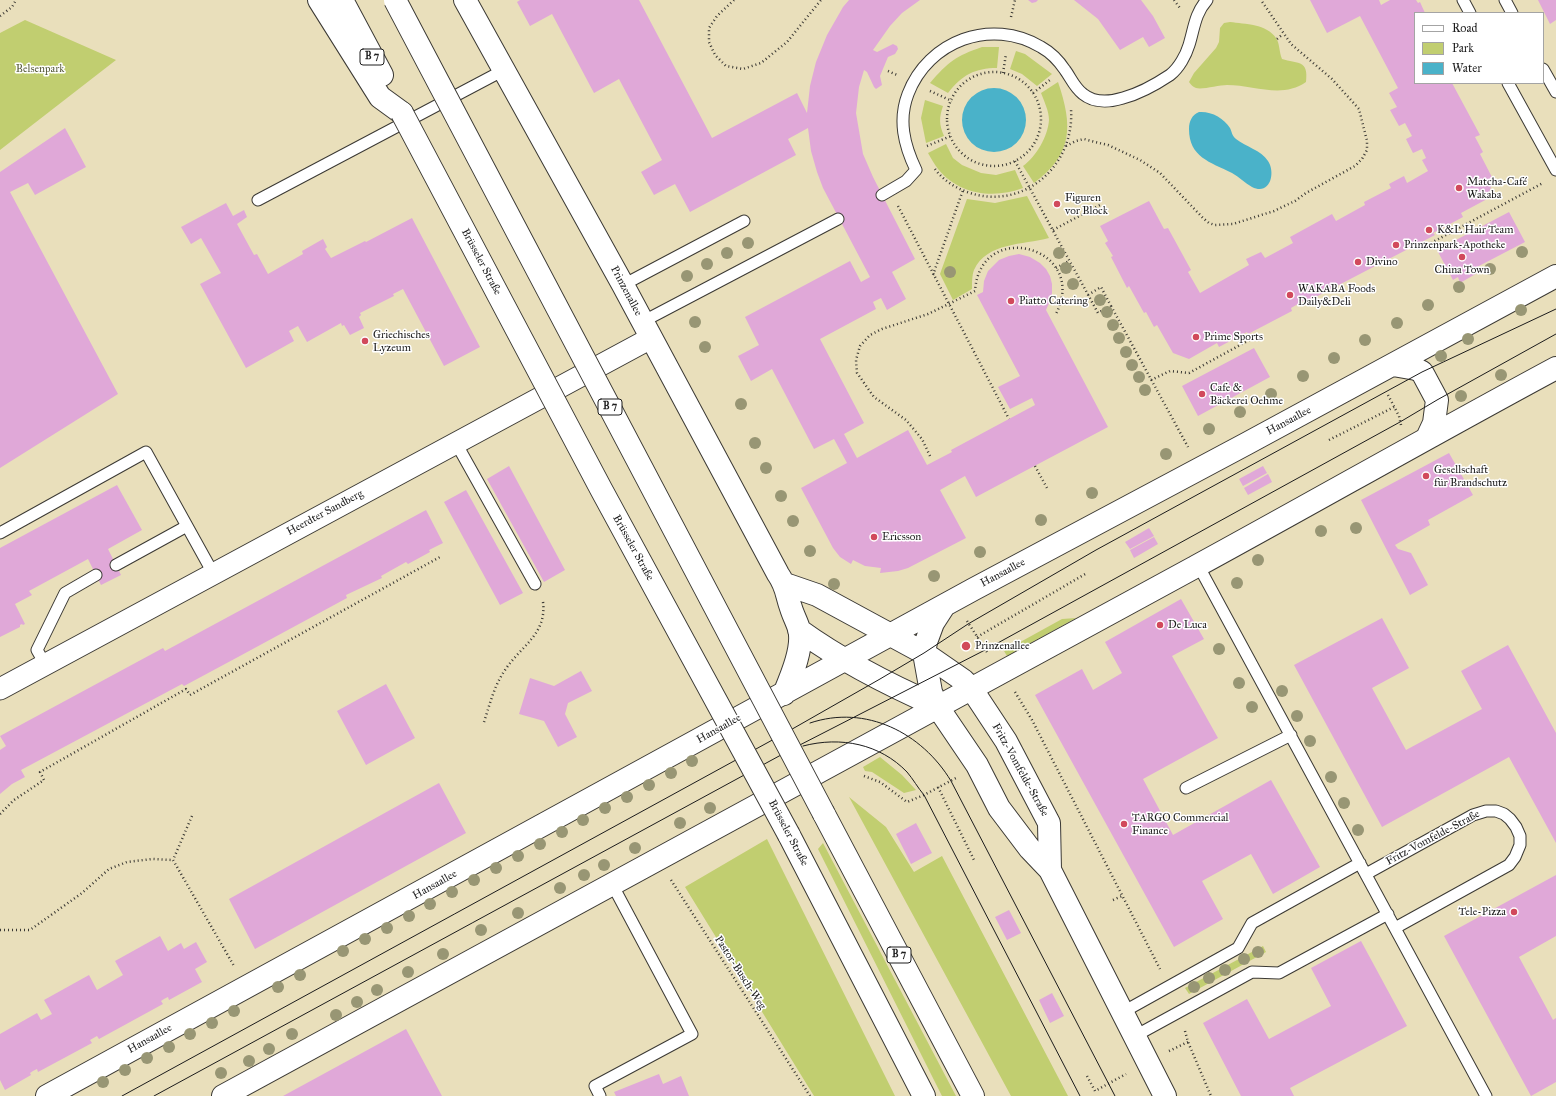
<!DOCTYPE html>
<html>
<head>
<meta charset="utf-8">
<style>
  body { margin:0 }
  #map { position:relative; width:1556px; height:1096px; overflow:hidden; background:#e9dfbb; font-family:"IM FELL Great Primer",serif }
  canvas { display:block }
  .legend { position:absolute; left:1414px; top:12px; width:130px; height:72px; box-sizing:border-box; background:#fff; border:1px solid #a4a4a4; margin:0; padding:5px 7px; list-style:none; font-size:12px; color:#1c1c1c }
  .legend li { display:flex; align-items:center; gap:8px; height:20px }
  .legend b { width:20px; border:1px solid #a4a4a4 }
</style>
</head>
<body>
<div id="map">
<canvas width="1556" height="1096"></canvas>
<ul class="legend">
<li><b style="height:5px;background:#fff"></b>Road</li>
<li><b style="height:11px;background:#c1ce70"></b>Park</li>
<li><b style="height:11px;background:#4ab2c9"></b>Water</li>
</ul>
</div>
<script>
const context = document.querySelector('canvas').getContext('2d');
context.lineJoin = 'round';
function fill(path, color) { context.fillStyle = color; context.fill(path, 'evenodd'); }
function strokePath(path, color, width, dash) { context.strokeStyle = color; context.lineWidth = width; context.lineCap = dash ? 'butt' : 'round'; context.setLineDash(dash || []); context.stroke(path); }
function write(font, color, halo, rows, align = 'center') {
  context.font = font + ' "IM FELL Great Primer",serif'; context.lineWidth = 3; context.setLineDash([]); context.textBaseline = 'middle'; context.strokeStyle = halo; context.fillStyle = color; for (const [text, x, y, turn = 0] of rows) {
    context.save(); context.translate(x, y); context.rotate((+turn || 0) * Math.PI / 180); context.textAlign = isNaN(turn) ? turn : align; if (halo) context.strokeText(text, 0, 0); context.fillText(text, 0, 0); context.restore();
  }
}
const green = new Path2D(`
  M25,20L116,60L0,150V33Z
  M1230,22C1245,24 1267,24 1276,38C1280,44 1279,52 1282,59C1297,64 1309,59 1306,82C1282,99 1254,85 1227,85C1219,85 1202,90 1196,88C1193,87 1191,85 1189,82L1194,73L1216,48L1219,42L1220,28L1224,23Z
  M982,47H999L997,68C975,68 962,75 948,93L930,83C948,62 956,56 982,47Z
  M1016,51L1025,54L1052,74L1037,86L1022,74L1010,69Z
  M1058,82C1073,126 1073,154 1034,183L1023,166C1036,157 1048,136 1049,120C1049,111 1044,101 1041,93Z
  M925,100L943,106C939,118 939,124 944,136L926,143L921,118Z
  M946,144L953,158L962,165L981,173L996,175L1015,170L1023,188C994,199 959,195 938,169C934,164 931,158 928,153Z
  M1027,196L1049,238C1023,245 987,242 974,270C972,275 972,283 972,289L953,300L940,274L967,199L995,203Z
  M1076,618L1007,656L1004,651L1062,619Z
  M880,757L902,775L916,790L904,793L872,772L865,771L863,767Z
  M849,797L886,827L914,872L942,856L1068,1096H1011Z
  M767,839L895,1096H814L685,887Z
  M823,843L956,1096H942L818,849Z
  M1263,946L1266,952L1189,994L1185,988Z`);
const water = new Path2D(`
  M962 120a32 32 0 1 1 64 0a32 32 0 1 1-64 0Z
  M1199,112C1211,111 1224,118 1230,128C1232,132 1232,136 1236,139C1246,147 1261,150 1268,161C1276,173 1270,196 1252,187C1245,183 1239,177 1232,173C1210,162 1189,157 1189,129C1189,121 1192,115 1199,112Z`);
const building = new Path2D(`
  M520,0H639L712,138L797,93L807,113L810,86L816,62L827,35L843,7L849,0H920L902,13L890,26L873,50L877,52L893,44L897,46L898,49L895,54L888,57L880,76L882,85L876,89L874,87L867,72L864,70L859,87L856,113L863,154L873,177L915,259L892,272L906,299L887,310L881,298L873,302L876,309L820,339L864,423L844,434L857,458L908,430L927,465L952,452L951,450L1035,405L1032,398L1010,409L998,387L1020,376L977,295L983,292L984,281L988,271L999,260L1009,256L1019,254L1030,257L1040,263L1046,269L1050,276L1052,284V293L1050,301L1046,310L1108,427L976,497L965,476L940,490L966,538L908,568L898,571L880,573L881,568L865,566L853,560L851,564L840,557L833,548L801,488L847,463L834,439L814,449L772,369L751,381L738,356L759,345L745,317L850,261L861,282L870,277L823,188L817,172L811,151L808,128L788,139L796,155L690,212L675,184L654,195L641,172L662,160L619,79L594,93L552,14L530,26L517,2Z
  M1028,0H1038L1036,2L1032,3Z
  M1074,0H1141L1153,16L1165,38L1149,47L1143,37L1120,50L1098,19Z
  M1310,0H1379L1381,5L1390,0H1416L1418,3L1420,2L1425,13H1415V83H1452L1480,135L1475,137L1483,152L1480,154L1495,183L1492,184L1488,196L1489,198L1461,213L1463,217L1433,233L1435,235L1306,302L1305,300L1291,308L1292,311L1248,334L1247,332L1219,347L1217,343L1189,359L1173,353L1157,325L1154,327L1146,312L1144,313L1129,286L1127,288L1111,257L1113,256L1105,243L1108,241L1100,226L1149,201L1164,229L1168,228L1191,270L1188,272L1200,293L1249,265L1246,259L1261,252L1265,258L1293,243L1290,237L1332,214L1336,221L1365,205L1364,202L1391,188L1389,184L1404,176L1407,183L1428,171L1422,160L1426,158L1422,149L1413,153L1406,139L1412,136L1405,123L1399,126L1390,110L1397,107L1389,93L1398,88L1360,16L1327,33Z
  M1538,0H1556V20L1550,24Z
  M65,128L86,167L35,195L28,183L10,192L118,394L0,468V172Z
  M226,203L233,216L244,210L247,217L237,224L254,255L257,254L268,274L303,254L302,251L323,239L327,247L325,249L331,258L365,241L366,242L412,218L480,347L444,366L403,289L393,294L394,296L360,313L361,315L359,317L364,328L350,335L344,325L342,326L341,323L307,342L298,326L289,331L294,341L246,368L200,284L221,273L201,238L191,244L181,227Z
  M1509,212L1525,242L1477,267L1479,272L1460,283L1458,277L1453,280L1437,250Z
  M1254,348L1270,377L1198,416L1182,386Z
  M1449,453L1473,495L1428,520L1430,525L1395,545L1398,549L1411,553L1428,585L1410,595L1361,500Z
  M509,466L565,570L544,582L487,479Z
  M1263,466L1267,473L1243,486L1239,479Z
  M1268,474L1272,482L1248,495L1244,488Z
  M117,485L142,530L108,549L121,575L101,585L88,559L29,591L32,595L15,604L25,624L23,625L22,624L20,625V627L0,637V548Z
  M466,490L523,593L500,605L444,502Z
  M426,510L443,543L429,550L430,552L408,564L406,562L381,576L382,578L346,595L347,598L238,657L184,686L182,684L21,770L25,777L12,784L0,794V750L6,746L0,736L163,648L165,651Z
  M1149,528L1154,536L1130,549L1125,542Z
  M1154,537L1158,544L1134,558L1130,550Z
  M1181,599L1204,639L1172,656L1218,738L1143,779L1173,835L1271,780L1320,867L1273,894L1251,854L1202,881L1223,919L1174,947L1035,695L1082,669L1093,690L1122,673L1105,642Z
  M1382,618L1409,668L1372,688L1406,750L1482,709L1461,671L1508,645L1556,733V843L1509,757L1382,827L1294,665Z
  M581,671L592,691L568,703L565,714L577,737L558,747L544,721L519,714L530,678L554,686Z
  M386,684L415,738L366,765L337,711Z
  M439,783L466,833L255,949L229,899Z
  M916,823L932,853L911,864L896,834Z
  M1556,875V936L1519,957L1553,1020L1556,1018V1082L1531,1096L1444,936Z
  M1009,910L1021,933L1007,940L995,917Z
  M160,936L168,951L181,943L184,949L196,942L207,962L195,969L202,982L169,1000L168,997L164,999L161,1001L163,1004L99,1039L97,1036L90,1040L92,1043L38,1072L37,1069L33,1071L30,1073L31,1075L5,1090L0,1080V1034L37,1013L41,1020L52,1014L44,1000L89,975L97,990L123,975L115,961Z
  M1361,941L1407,1026L1290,1088L1294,1096H1241L1203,1023L1247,999L1269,1039L1331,1006L1311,968Z
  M1052,993L1064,1016L1050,1023L1039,1000Z
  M406,1029L442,1096H283Z
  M659,1074L663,1084L681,1076L689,1096H616L614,1092Z`);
const path = new Path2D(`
  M734,0L717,16L709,28V42L715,55L726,66L743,69L761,63L787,42L821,0
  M1174,0L1180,8
  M0,16L12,7L16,0
  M1011,17L1015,0
  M1277,39L1283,34
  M888,71L897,75
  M947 119a47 47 0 1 1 94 0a47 47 0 1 1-94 0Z
  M1003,73L1006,54
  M930,91L952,101
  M1033,93L1050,80
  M927,146L951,136
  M1066,146L1076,141L1084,139L1095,142L1108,145L1140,160L1160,173L1203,218L1209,223L1215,225L1233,224L1274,211L1295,201L1306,193L1355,166L1362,159L1367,150V141L1359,109L1332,79L1291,44L1261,0
  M1015,161L1098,313L1111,306L1188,447
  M935,169C943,180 954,187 967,192C1023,212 1075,166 1071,109
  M898,206L1009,419
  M1053,230L1100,205
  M1431,243L1543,183
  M1056,268L1069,261
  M933,275L963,190
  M1088,295L1101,287L1111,306
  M1151,380L1170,371L1189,373L1251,339
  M1388,395L1399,416L1401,425
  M1329,440L1394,407
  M930,456L922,439L906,420L874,397L857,373L856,360L860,346L870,335L882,329L928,314L975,291C980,217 1090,247 1056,314
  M1035,466L1047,488
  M967,621L987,652
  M977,637L1087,573
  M1015,692L1032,720L1160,969
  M484,722C490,704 494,686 505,670C521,646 547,634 543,602
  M864,776L880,782L907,802L924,795L956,778
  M938,787L975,862
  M0,814L14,800L44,780L40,772L186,689L190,695L440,557
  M192,816L173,860L234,966
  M671,880L810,1096
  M1113,900L1122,896
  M0,930H30L82,893L109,869L127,862L152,859L173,860
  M1185,1031L1188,1042L1211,1096
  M1169,1051L1188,1042
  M1087,1076L1095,1091L1126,1074`);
const service = new Path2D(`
  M1463,0L1470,13
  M1505,0L1512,13
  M1543,69L1556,92
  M1508,83L1556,170
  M882,195L906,181L916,170C904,145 898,120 908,94C928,41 991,17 1041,47C1050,52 1059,61 1065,70C1071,78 1074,87 1083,94C1094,103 1110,102 1123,98C1138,94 1158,83 1170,75C1179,68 1186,55 1189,45C1194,29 1195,13 1207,0
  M258,200L504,70
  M623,285L744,221
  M642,322L838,219
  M456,443L535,584
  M0,533L146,452L213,573
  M116,565L187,526
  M1198,565L1486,1096
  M45,664L37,650L65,593L96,575
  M1186,788L1291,735
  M1366,874L1473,815L1486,811H1496L1504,814L1510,819L1516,827L1520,836V845L1515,857L1509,865L1395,928
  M1123,1012L1238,948L1252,923L1360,863
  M1135,1036L1252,972L1279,973L1388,914
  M600,1096L595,1086L692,1034L612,884`);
const minor = new Path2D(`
  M0,689L651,338`);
const tertiary = new Path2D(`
  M465,0L623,285L778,574C787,587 786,594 791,608C793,615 797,622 799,629C804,647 791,677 784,694
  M1393,365L1416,369L1422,372L1437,400L1434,423L1427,438
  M785,584L817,595L924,653L963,680L971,688L1006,741L1049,823L1050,870
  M944,606L933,623L926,642L924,653L931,692L937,706L977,765L999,808L1030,849L1050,870L1165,1096
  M799,630C842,661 889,685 937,706
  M47,1096L974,589L1246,444L1556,276
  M223,1096C547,919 871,743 1195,567C1316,501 1435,433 1556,368`);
const trunk = new Path2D(`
  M319,0L380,97L402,113
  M342,0L382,75
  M824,814L973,1096
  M789,835L924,1096`);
const tram = new Path2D(`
  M810,723C866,704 922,733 951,781L1115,1096
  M803,746C841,736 880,744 907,772C913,779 918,788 924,795L1080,1096
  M122,1096L787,732L880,679L924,653L968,624L1096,550L1422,372L1556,309
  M154,1096L792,749L985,650L1400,422L1437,400L1556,334`);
const trunkBridge = new Path2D(`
  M395,0L824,814
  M402,113L601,489L789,835`);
const trees = [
  [748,243],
  [1522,252],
  [727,253],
  [1059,253],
  [707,264],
  [1066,268],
  [1490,269],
  [950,272],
  [687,276],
  [1073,284],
  [1459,287],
  [1100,300],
  [1428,305],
  [1521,310],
  [1107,312],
  [695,322],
  [1397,323],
  [1113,325],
  [1119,338],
  [1468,339],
  [1365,340],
  [705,347],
  [1126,352],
  [1441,356],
  [1334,358],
  [1132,365],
  [1501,375],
  [1303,376],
  [1139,377],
  [1145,390],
  [1271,394],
  [1461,396],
  [741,404],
  [1240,412],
  [1209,429],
  [755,443],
  [1166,454],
  [766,468],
  [1092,493],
  [781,496],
  [1041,520],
  [793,521],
  [1356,528],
  [1321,531],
  [810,551],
  [980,552],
  [1258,560],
  [934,576],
  [1237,583],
  [834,584],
  [1219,649],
  [1239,683],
  [1282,691],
  [1252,707],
  [1297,716],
  [1310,741],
  [692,761],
  [671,773],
  [1331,777],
  [649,785],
  [627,797],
  [1344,803],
  [605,808],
  [710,808],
  [583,820],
  [680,823],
  [1358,830],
  [562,832],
  [540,844],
  [635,848],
  [518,856],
  [604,865],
  [496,868],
  [584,875],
  [474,880],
  [560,888],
  [452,892],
  [430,904],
  [518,913],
  [409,916],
  [387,928],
  [481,930],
  [365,939],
  [343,951],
  [1258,952],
  [443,954],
  [1244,959],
  [1225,970],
  [408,972],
  [300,975],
  [1209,978],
  [278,987],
  [1194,987],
  [377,990],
  [357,1002],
  [234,1011],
  [336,1015],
  [212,1023],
  [190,1034],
  [292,1034],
  [169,1047],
  [269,1049],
  [147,1058],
  [249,1061],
  [125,1070],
  [221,1073],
  [103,1082]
];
const markers = [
  [1459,188,4,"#d1495b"],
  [1057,204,4,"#d1495b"],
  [1429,230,4,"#d1495b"],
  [1396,245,4,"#d1495b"],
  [1462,257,4,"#d1495b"],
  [1358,262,4,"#d1495b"],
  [1290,295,4,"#d1495b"],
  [1011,301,4,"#d1495b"],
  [1196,337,4,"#d1495b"],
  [365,341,4,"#d1495b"],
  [1202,394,4,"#d1495b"],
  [1426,476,4,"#d1495b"],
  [874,537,4,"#d1495b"],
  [1160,625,4,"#d1495b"],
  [966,646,5,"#d1495b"],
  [1124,824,4,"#d1495b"],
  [1514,912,4,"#d1495b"]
];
const shields = [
  [372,57,24],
  [610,407,24],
  [899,955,24]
];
const shieldNames = [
  ["B 7",372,57],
  ["B 7",610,407],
  ["B 7",899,955]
];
const parkNames = [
  ["Belsenpark",40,69]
];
const poiNames = [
  ["Matcha-Café",1467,182],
  ["Wakaba",1467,195],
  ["Figuren",1065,198],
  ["vor Block",1065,211],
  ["K&L Hair Team",1437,230],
  ["Prinzenpark-Apotheke",1404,245],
  ["Divino",1366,262],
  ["China Town",1462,270,"center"],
  ["WAKABA Foods",1298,289],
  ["Daily&Deli",1298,302],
  ["Piatto Catering",1019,301],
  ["Griechisches",373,335],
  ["Lyzeum",373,348],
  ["Prime Sports",1204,337],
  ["Cafe &",1210,388],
  ["Bäckerei Oehme",1210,401],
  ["Gesellschaft",1434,470],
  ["für Brandschutz",1434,483],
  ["Ericsson",882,537],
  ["De Luca",1168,625],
  ["Prinzenallee",975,646],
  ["TARGO Commercial",1132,818],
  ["Finance",1132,831],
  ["Tele-Pizza",1506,912,"right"]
];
const streetNames = [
  ["Brüsseler Straße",481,262,62],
  ["Prinzenallee",626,291,62],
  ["Hansaallee",1289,421,-28],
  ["Heerdter Sandberg",325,513,-28],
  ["Brüsseler Straße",633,548,61],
  ["Hansaallee",1003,573,-28],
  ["Hansaallee",719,729,-29],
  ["Fritz-Vomfelde-Straße",1020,770,61],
  ["Brüsseler Straße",788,833,62],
  ["Fritz-Vomfelde-Straße",1433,838,-28],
  ["Hansaallee",435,885,-29],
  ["Pastor-Busch-Weg",740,973,57],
  ["Hansaallee",150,1039,-29]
];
fill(green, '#c1ce70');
fill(water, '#4ab2c9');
fill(building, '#e0a8d8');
strokePath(service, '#3b3934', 13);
strokePath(minor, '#3b3934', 23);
strokePath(tertiary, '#3b3934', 24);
strokePath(trunk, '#3b3934', 24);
strokePath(path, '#3b3934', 2.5, [1, 3]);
strokePath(service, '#fff', 11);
strokePath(minor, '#fff', 21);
strokePath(tertiary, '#fff', 22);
strokePath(trunk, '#fff', 22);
strokePath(tram, '#1c1c1c', 1);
strokePath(trunkBridge, '#3b3934', 24, []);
strokePath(trunkBridge, '#fff', 22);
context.fillStyle = '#989674';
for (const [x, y] of trees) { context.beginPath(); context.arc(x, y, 6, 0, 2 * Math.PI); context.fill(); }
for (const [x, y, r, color] of markers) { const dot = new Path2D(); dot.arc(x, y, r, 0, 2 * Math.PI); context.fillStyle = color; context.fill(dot); strokePath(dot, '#fff', 1.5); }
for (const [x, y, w] of shields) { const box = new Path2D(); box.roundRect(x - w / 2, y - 8, w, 16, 3); context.fillStyle = '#fff'; context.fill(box); strokePath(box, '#1c1c1c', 1); }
write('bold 10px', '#1c1c1c', null, shieldNames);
write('11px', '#565a39', '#fff', parkNames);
write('11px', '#1c1c1c', '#fff', poiNames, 'left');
write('11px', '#1c1c1c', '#fff', streetNames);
</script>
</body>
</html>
